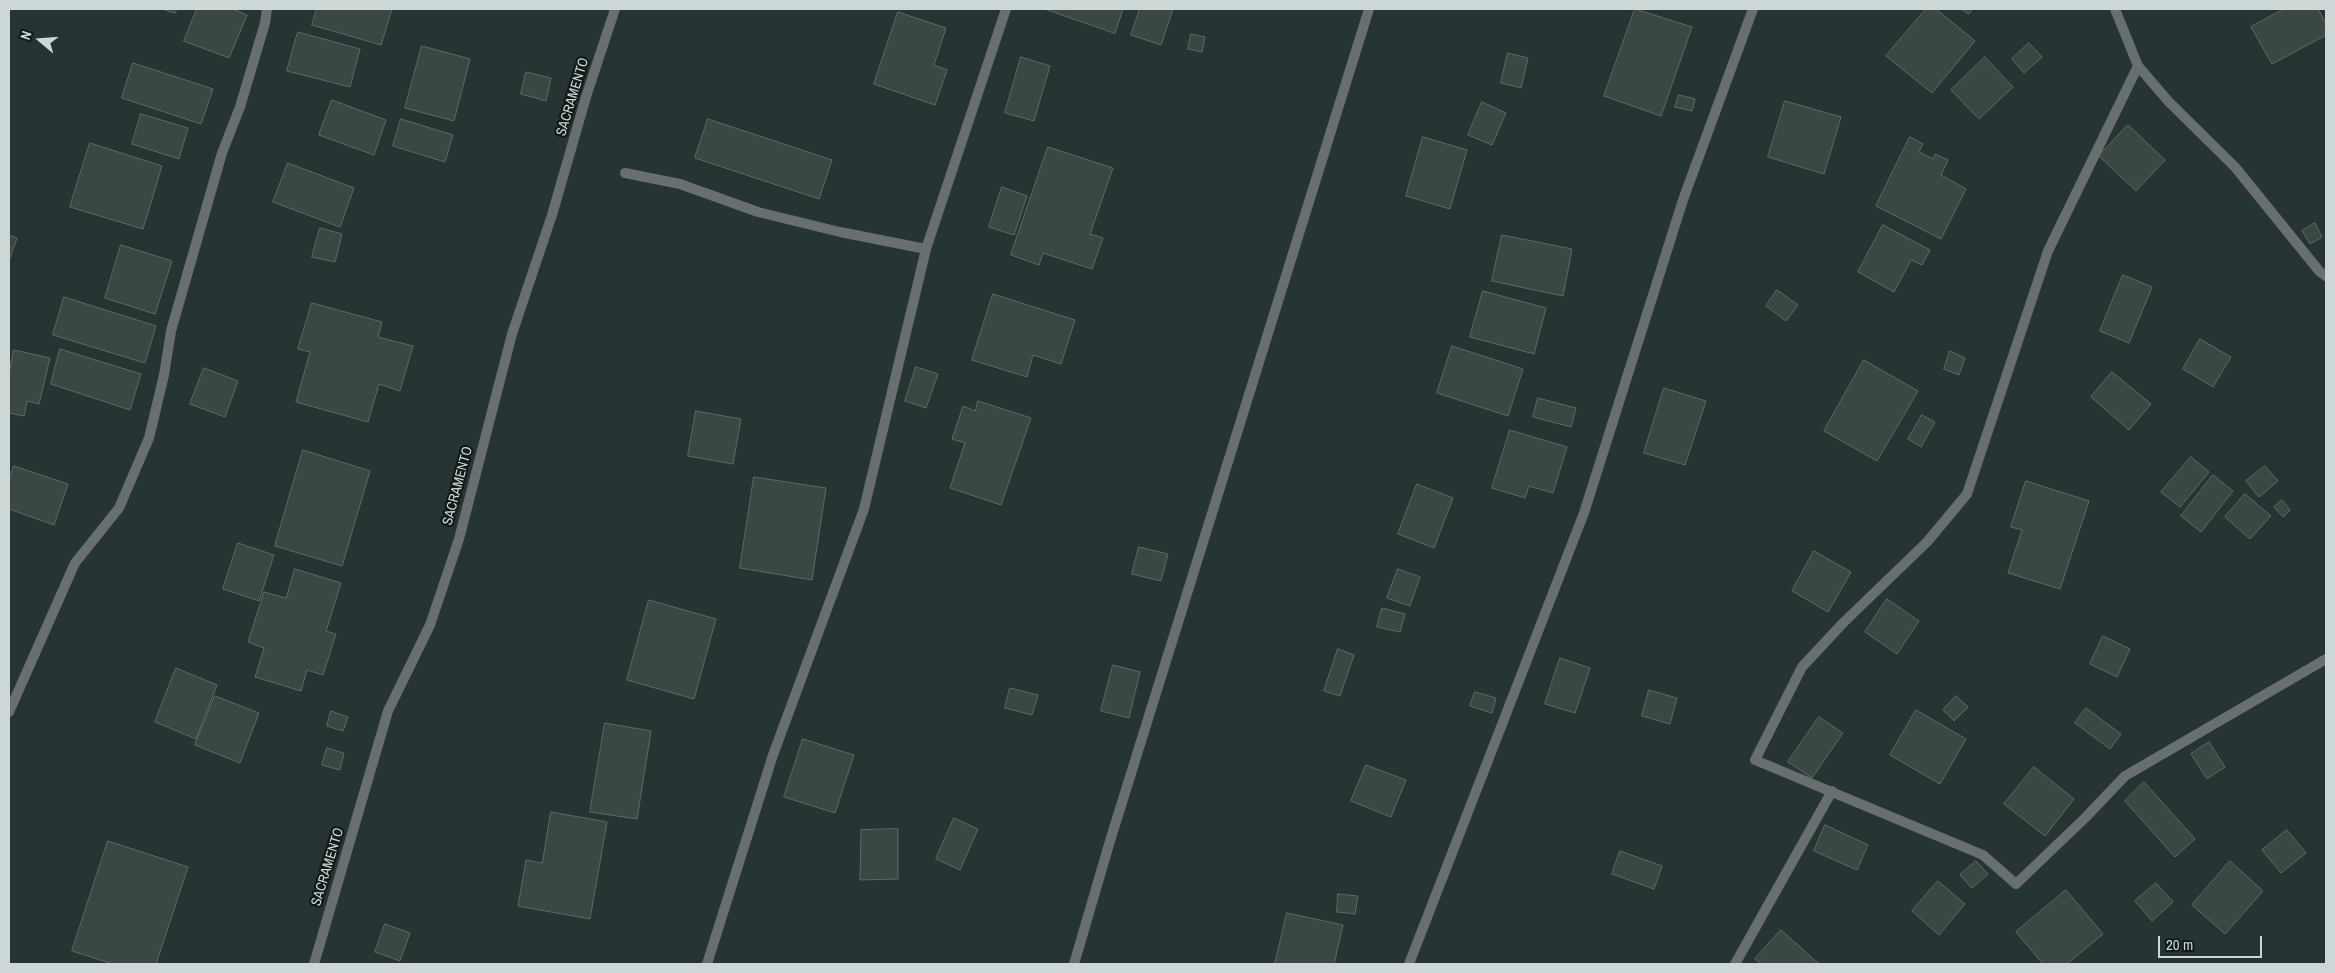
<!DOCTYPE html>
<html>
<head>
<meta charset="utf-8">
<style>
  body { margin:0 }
  #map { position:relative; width:2335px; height:973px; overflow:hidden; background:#273434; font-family:"Archivo Narrow",sans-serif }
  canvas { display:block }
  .frame { position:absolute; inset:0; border:10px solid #ced7d7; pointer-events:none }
  .north { position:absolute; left:15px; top:15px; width:50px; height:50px; -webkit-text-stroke:4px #141a1a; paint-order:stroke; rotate:288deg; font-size:14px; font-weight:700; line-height:20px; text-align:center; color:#ced7d7 }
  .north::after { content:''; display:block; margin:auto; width:18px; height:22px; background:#ced7d7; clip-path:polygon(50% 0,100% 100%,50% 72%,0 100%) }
  .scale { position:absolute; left:2158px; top:936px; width:104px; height:22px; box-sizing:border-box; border:2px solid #ced7d7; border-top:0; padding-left:6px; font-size:15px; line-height:18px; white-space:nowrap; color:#ced7d7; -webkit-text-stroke:4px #141a1a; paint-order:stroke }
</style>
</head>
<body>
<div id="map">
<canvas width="2335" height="973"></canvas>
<div class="frame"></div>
<div class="north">N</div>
<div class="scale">20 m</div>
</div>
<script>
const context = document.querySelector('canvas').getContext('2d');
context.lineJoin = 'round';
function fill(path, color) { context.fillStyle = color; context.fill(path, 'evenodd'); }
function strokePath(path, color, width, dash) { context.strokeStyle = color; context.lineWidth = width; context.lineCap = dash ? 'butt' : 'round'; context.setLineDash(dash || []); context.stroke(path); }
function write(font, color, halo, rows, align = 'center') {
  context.font = font + ' "Archivo Narrow",sans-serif'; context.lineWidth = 4.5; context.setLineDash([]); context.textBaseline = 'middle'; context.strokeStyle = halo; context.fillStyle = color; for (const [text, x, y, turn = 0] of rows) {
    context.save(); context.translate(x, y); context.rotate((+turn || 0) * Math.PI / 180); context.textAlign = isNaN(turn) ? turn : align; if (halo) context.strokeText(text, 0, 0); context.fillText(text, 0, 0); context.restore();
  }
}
const building = new Path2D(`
  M163,9H177L175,13Z
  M197,9H232L247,15L229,58L184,41Z
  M317,9H392L381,45L312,25Z
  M1045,9H1123L1115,33Z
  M1140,9H1173L1161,45L1131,35Z
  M1635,9L1692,27L1661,116L1604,96Z
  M1926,9H1936L1975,41L1932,93L1886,56Z
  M1961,9H1972L1969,14Z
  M2284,9H2318L2326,23V35L2272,64L2251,27Z
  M898,12L946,28L934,65L947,70L935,105L874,84Z
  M298,32L360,49L350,87L287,71Z
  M1191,34L1205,37L1202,52L1188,49Z
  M2029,43L2042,57L2024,73L2012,59Z
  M422,46L470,59L454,121L405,108Z
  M1508,53L1528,58L1521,88L1501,83Z
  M1021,57L1050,66L1034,121L1005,113Z
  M1985,57L2013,87L1979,119L1951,90Z
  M133,63L213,89L201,124L122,98Z
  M526,72L551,78L546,101L521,94Z
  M1679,95L1695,99L1692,111L1675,107Z
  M332,100L386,120L374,155L319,135Z
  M1785,101L1841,117L1824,174L1768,157Z
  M1482,102L1506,113L1492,145L1468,135Z
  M141,114L188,128L179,159L132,144Z
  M401,119L453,135L445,162L393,146Z
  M708,119L832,160L819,199L695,158Z
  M2128,125L2165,160L2136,191L2099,156Z
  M1423,137L1467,150L1450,209L1406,196Z
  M1910,137L1923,144L1919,152L1933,159L1935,154L1948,160L1941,175L1966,189L1941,239L1876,206Z
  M90,143L162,166L143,229L70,207Z
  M1048,147L1113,168L1090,234L1103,238L1092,269L1043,253L1039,265L1011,255Z
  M288,163L354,188L340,227L273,202Z
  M1002,187L1027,196L1014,235L989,227Z
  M2315,223L2322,237L2310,244L2302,231Z
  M1883,225L1930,250L1922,265L1911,260L1894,292L1858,272Z
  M320,228L342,234L335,262L312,257Z
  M9,235L17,238L9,261Z
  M1502,235L1572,249L1563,296L1492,281Z
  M121,245L172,261L155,314L105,298Z
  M2123,275L2152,287L2129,343L2100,331Z
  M1777,290L1798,305L1786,321L1766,306Z
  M1483,291L1546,308L1534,354L1470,337Z
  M993,294L1075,320L1061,364L1033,355L1027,377L972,360Z
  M64,297L156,326L145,363L53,335Z
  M312,303L382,322L378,337L413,346L400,391L379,384L368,422L296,402L310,352L298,349Z
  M2200,339L2231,357L2213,387L2183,369Z
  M1452,346L1523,369L1508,416L1437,393Z
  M60,349L141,374L130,410L51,384Z
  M14,350L50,358L39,404L27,401L24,416L9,413V374Z
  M1950,351L1965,358L1959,375L1944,369Z
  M1864,360L1918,391L1877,461L1824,431Z
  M916,367L938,374L926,408L905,401Z
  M204,368L238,381L225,417L190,404Z
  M2112,372L2151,404L2129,430L2091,397Z
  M1664,388L1706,401L1685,465L1644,453Z
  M1538,398L1576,408L1571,427L1533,417Z
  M978,401L1031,418L1001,505L950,488L965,443L952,439L963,406L975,411Z
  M696,411L741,419L733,464L688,456Z
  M1922,415L1935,422L1921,447L1908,439Z
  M1510,430L1567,447L1553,493L1529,486L1525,498L1492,488Z
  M303,450L370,471L342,566L275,546Z
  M2191,457L2209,472L2180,507L2161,492Z
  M14,466L68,484L54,525L9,509V480Z
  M2265,466L2278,481L2259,497L2246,481Z
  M2213,475L2233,491L2201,532L2181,516Z
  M754,477L826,488L812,580L740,568Z
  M2026,481L2089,501L2060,589L2008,573L2022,530L2011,527Z
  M1417,484L1453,498L1434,548L1398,534Z
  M2245,494L2271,516L2250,539L2225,517Z
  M2282,500L2290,510L2283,517L2274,507Z
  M238,543L274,555L259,601L223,589Z
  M1139,547L1168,554L1161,581L1132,574Z
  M1814,551L1851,572L1828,612L1792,591Z
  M295,569L341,583L326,631L336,634L323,675L307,670L301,691L255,677L264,648L248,642L264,592L286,598Z
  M1398,569L1420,577L1410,606L1387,598Z
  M1887,599L1919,621L1897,654L1865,632Z
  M649,600L716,619L694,699L627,680Z
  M1382,608L1405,614L1400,632L1377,627Z
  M2103,636L2130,649L2117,677L2090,664Z
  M1338,649L1354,655L1340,696L1324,691Z
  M1560,658L1590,668L1575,713L1545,704Z
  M1113,665L1140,672L1129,718L1101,711Z
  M176,668L217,685L196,739L155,722Z
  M1010,688L1038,695L1032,715L1005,708Z
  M1649,690L1677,698L1670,724L1642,716Z
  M1475,692L1496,698L1492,713L1470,706Z
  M215,696L259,713L240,763L195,745Z
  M1956,696L1968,707L1954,721L1943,710Z
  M2086,708L2121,734L2110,749L2075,723Z
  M1916,710L1966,739L1940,784L1890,755Z
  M331,711L348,717L343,731L327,726Z
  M1819,717L1843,733L1812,778L1788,762Z
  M605,723L651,731L637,819L590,812Z
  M803,739L854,755L835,813L784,797Z
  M2209,742L2225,767L2207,779L2191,754Z
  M327,748L344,753L340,770L322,765Z
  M1366,765L1406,780L1391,817L1351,801Z
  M2034,767L2074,799L2045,836L2004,804Z
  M2144,782L2195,839L2175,857L2125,801Z
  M551,812L607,822L590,919L518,906L526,860L542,863Z
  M954,818L978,829L960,870L936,859Z
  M1825,825L1868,845L1857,870L1814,851Z
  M898,829V879L860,880L861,830Z
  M2287,830L2306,853L2281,873L2262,850Z
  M108,841L188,867L156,964H113L72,951Z
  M1620,851L1662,866L1654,889L1612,874Z
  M1976,861L1988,874L1972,888L1960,875Z
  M2230,861L2263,891L2225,934L2192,905Z
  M1938,881L1965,904L1939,935L1912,911Z
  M2156,883L2173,902L2152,921L2135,901Z
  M2066,890L2103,934L2067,964H2043L2016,932Z
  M1338,894L1358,896L1355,914L1337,912Z
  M1287,913L1343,925L1334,964H1275Z
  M385,924L410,933L400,961L375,952Z
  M1781,930L1819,964H1761L1755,959Z`);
const service = new Path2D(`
  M625,173L680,184L758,212L840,232L926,249`);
const minor = new Path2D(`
  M2115,9L2138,66L2169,102L2235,167L2320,272L2326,276
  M2138,66L2048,251L1967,494L1927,542L1844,622L1802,667L1755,760L1983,855L2016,884L2085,818L2125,776L2326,659
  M9,712L75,563L119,508L149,438L164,375L171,331L222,153L240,107L265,23L267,9
  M314,964L388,711L430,625L459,539L512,334L552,215L586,97L615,9
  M707,964L773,755L864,509L926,249L1006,9
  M1074,964L1110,841L1369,9
  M1409,964L1584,513L1683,200L1753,9
  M1735,964L1832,791`);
const streetNames = [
  ["SACRAMENTO",573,97,-73],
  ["SACRAMENTO",458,486,-75],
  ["SACRAMENTO",328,867,-73]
];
fill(building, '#3b4742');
strokePath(building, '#5d6a65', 1);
strokePath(service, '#696f71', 10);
strokePath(minor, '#696f71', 10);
write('14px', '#ced7d7', '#141a1a', streetNames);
</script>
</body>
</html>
